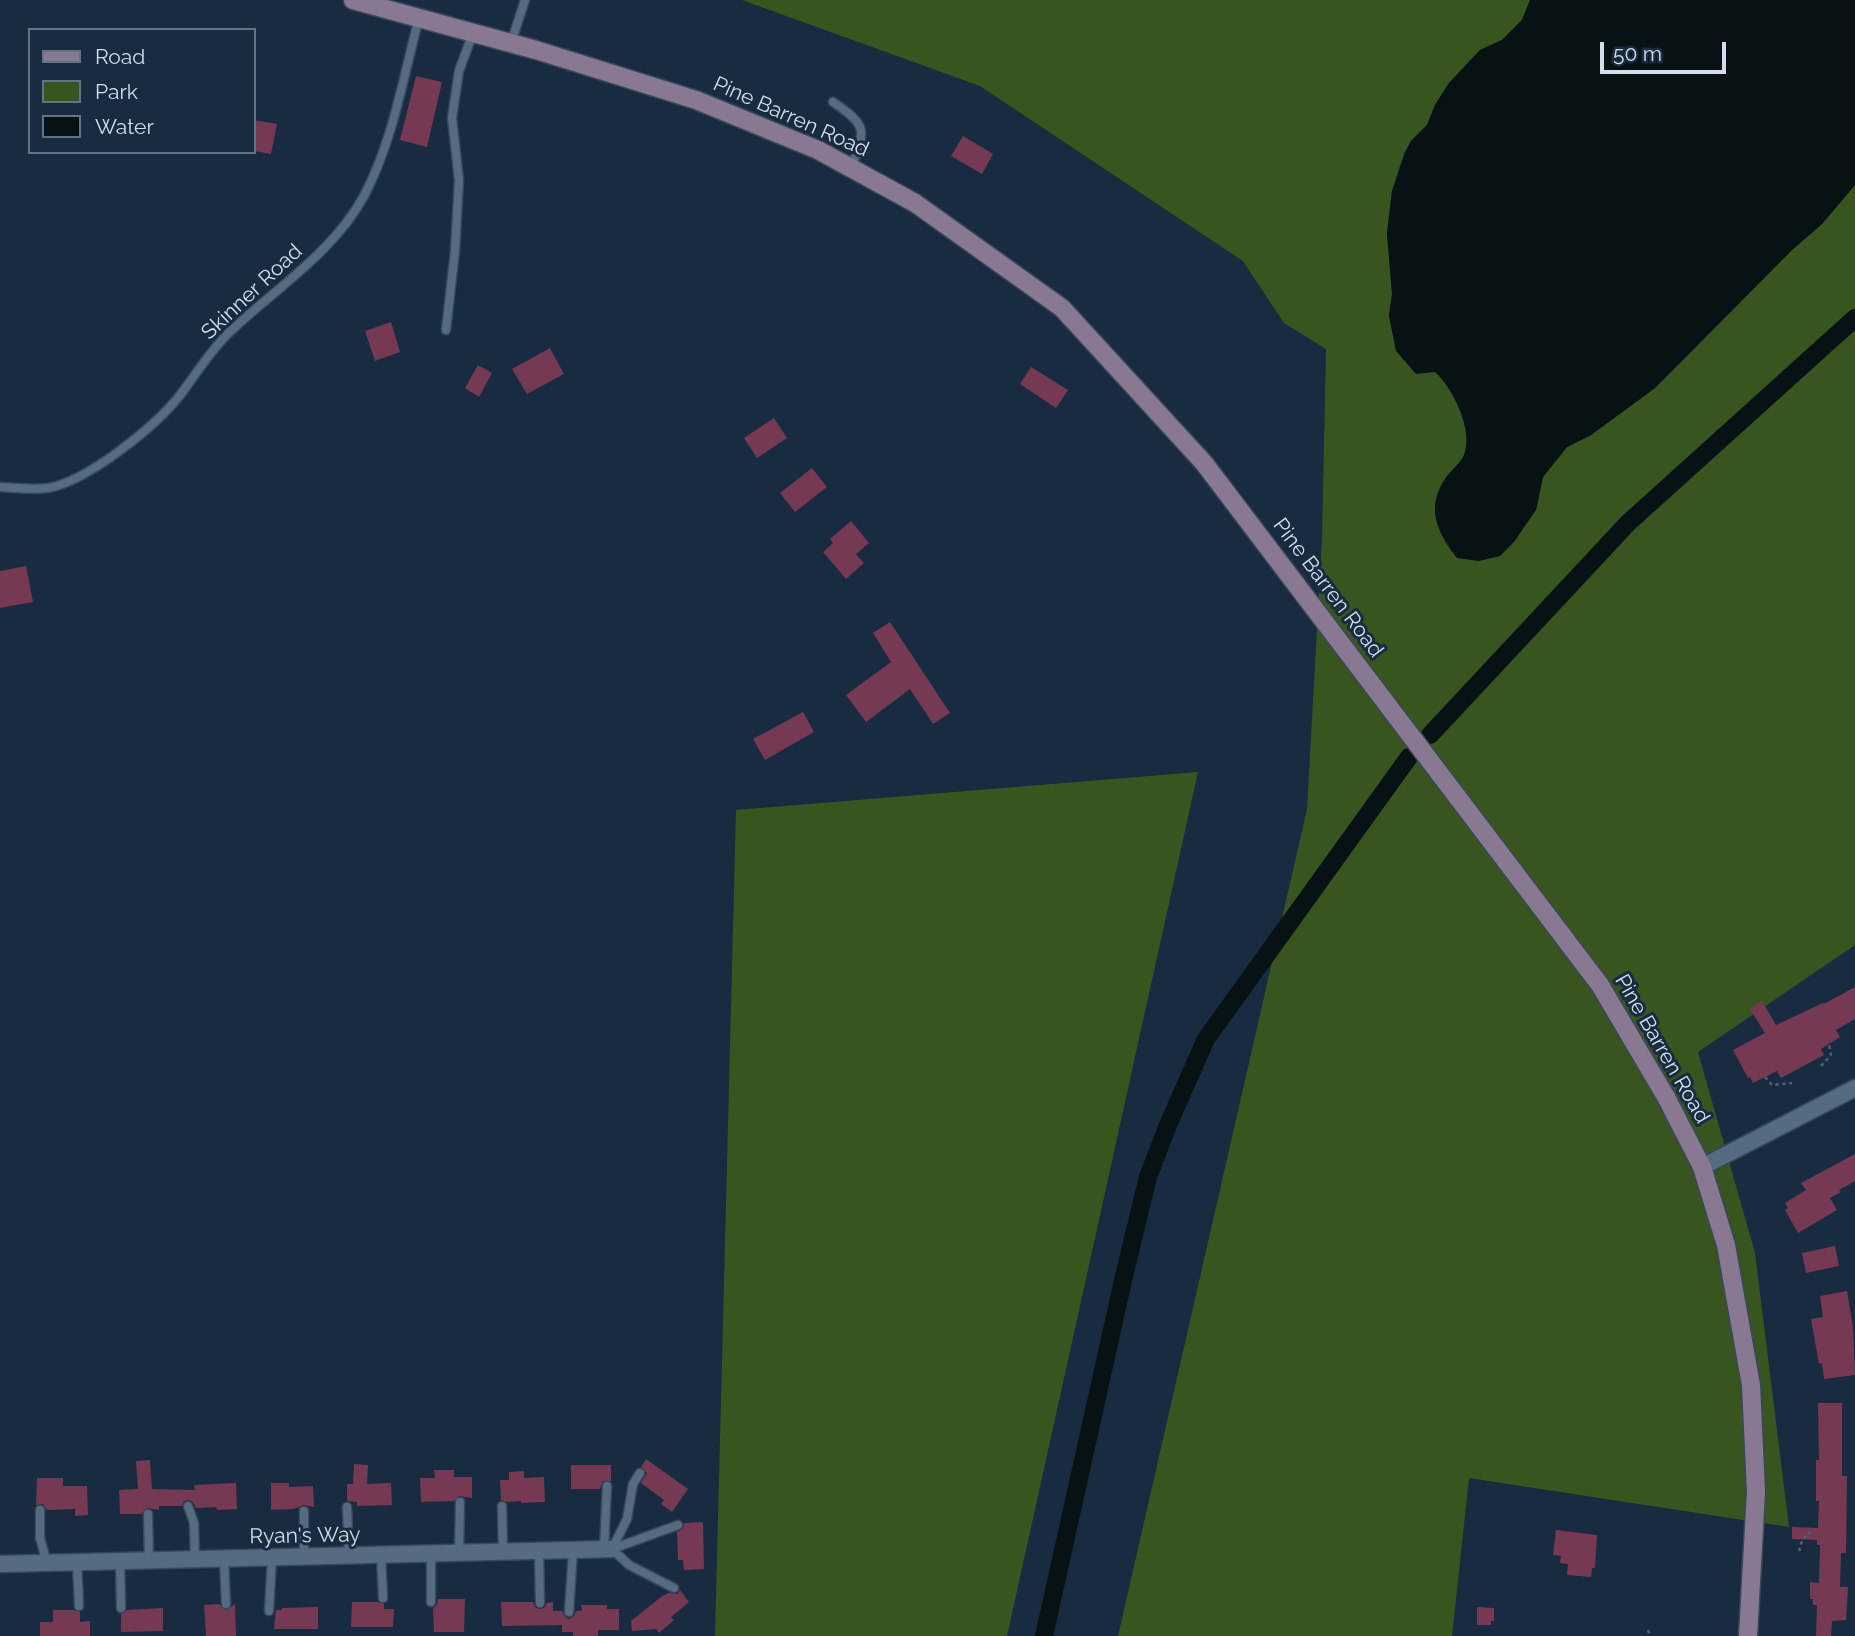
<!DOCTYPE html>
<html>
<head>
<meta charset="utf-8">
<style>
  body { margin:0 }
  #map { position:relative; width:1855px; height:1636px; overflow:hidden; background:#182b40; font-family:Raleway,sans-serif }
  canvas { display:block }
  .legend { position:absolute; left:28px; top:28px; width:228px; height:126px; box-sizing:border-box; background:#182b40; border:2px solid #627384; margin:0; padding:9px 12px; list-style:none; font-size:21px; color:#d2deeb }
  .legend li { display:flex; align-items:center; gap:14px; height:35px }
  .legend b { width:35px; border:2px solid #627384 }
  .scale { position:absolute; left:1600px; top:42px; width:126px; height:32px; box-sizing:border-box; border:4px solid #d2deeb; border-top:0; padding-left:9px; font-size:21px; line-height:24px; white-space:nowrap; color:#d2deeb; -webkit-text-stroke:5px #182b40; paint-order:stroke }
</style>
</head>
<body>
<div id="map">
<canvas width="1855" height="1636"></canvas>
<ul class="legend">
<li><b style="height:9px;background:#887892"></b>Road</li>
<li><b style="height:19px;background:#39551f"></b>Park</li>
<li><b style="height:19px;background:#061214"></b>Water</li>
</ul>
<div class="scale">50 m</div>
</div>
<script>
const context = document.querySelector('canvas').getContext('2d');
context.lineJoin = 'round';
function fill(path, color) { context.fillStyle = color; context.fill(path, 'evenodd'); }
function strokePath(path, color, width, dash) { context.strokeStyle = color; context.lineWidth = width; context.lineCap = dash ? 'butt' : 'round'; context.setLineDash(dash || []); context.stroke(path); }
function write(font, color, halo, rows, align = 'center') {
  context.font = font + ' Raleway,sans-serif'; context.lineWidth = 6; context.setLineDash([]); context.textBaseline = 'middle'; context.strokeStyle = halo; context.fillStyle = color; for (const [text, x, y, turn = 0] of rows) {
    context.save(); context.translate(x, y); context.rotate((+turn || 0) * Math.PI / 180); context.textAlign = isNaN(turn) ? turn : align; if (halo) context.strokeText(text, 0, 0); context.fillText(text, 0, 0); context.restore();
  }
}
const green = new Path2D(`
  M742,0H1530L1522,20L1502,40L1480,50L1449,83L1435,105L1427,125L1411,141L1404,153L1392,191L1387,233L1392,294L1389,316C1418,351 1477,403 1465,453C1462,461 1451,471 1445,479L1536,510L1543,477L1567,447L1591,435L1655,388L1793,249L1822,224L1855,185V945L1698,1052L1755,1253L1789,1527L1469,1478L1452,1636H1118L1307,809L1322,538L1326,349L1284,323L1243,261L980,86Z
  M1198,772L1007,1636H715L736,810Z`);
const water = new Path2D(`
  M1530,0H1855V185L1822,224L1793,249L1655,388L1591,435L1567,447L1543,477L1536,510L1514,542L1500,556L1479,561L1457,558C1436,531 1425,506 1447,476C1452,470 1461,462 1464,455C1474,431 1453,388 1435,372L1416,374L1396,351L1389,316L1392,294L1387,233L1392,191L1405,153L1411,141L1427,125L1435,105L1449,83L1480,50L1502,40L1522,20Z`);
const canal = new Path2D(`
  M1430,735L1628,523L1855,318
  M1044,1636L1124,1276L1148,1177L1168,1125L1206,1039L1409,757`);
const building = new Path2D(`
  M416,76L442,82L427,147L400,140Z
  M254,120L277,124L271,154L254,151Z
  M963,136L993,154L982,174L951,156Z
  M391,322L400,352L375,361L365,331Z
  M550,348L564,374L527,394L512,369Z
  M478,365L492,373L479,397L465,388Z
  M1031,367L1068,390L1056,408L1020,384Z
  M774,418L787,438L757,458L744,438Z
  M812,468L827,487L795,512L780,493Z
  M851,521L869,543L856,554L864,563L846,579L823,552L833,543L830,539Z
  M26,566L33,602L0,608V571Z
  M890,622L950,713L933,724L910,689L866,722L846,695L891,662L873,633Z
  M803,712L814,732L765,760L753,739Z
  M1855,987V1019L1836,1030L1840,1037L1821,1049L1824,1055L1781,1078L1777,1071L1753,1083L1750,1077L1748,1078L1733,1050L1765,1033L1750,1009L1762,1001L1776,1025L1823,1003L1824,1004Z
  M1855,1154V1181L1839,1190L1841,1192L1830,1198L1837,1210L1798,1233L1785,1210L1788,1208L1785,1203L1806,1190L1801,1183Z
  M1835,1246L1839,1266L1806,1273L1802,1253Z
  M1847,1291L1853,1327L1855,1375L1824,1379L1822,1363L1819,1364L1811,1319L1823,1317L1820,1296Z
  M1818,1403H1842V1476H1847L1846,1553H1841L1840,1587H1848L1846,1620L1832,1621L1831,1636H1816L1817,1605H1813V1599H1810V1582L1819,1583L1820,1545H1817V1540L1792,1539V1527L1818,1528L1819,1501H1816V1460H1819Z
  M646,1459L688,1489L672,1512L661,1504L664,1500L641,1483L647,1473L641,1467Z
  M150,1460L152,1489L195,1490L194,1485L236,1483L237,1509L217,1510L216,1507L196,1508L193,1502L189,1500L184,1501L182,1506H159V1510L147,1508L141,1514H120L119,1490L138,1489L136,1461Z
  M354,1464L368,1465L367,1484L391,1483L392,1505L357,1506V1502L347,1501V1484H353Z
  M571,1465H611V1481H603L600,1489H571Z
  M434,1470H454V1477H472V1498L459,1496L454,1501L421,1502L420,1478H435Z
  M524,1471V1478L544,1477L545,1502L521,1503V1501L507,1502L501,1500L500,1480H509V1472Z
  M37,1478H63V1486H87L88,1515L75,1516V1509L47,1510L43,1504L36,1505Z
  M271,1483H289V1487L313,1486L314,1507L303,1505L294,1509L271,1510Z
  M703,1522L704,1569L684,1570L683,1560H678L677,1532L683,1529L684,1523Z
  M1556,1530L1597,1535L1595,1568H1592L1591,1577L1567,1575L1568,1564L1560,1563L1561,1556L1553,1555Z
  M680,1590L689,1602L671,1617L674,1620L659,1633L656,1629L632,1631L631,1621L661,1597L668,1593L677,1594Z
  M438,1599H465L464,1632H434L433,1608L437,1605Z
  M352,1602H378L384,1604V1609H394L393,1627H351Z
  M501,1602H533L535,1607L539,1609L544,1608L547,1603L553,1602V1611H562L565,1617L569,1619L574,1616L576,1611H582L581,1605H607V1609H619V1630H598V1636H573V1632H562V1625L502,1626Z
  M219,1604L226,1610L235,1604L236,1636H206L204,1605Z
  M318,1607V1629H274L276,1610H282V1608Z
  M1477,1607L1494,1608V1621H1491V1625H1477Z
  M163,1608V1631L121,1632V1614L127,1610Z
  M53,1610H74L80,1612V1622L90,1621V1636H40V1622H53Z`);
const path = new Path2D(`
  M1821,1066L1831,1055L1829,1045
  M1765,1077L1772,1085L1792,1083
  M1800,1551L1799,1547L1807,1533L1813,1532
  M1648,1630L1650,1636`);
const lane = new Path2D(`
  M511,43L525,0
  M833,102C868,126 866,130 851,168
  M446,330L455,251L459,180L452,118L459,71L473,33
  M0,487C15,488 33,490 48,488C88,481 156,426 181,394C198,371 213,347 234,328C279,286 334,251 364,196C393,141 403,78 419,18
  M188,1506L194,1523L195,1559
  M502,1506L503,1552
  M347,1507L349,1556
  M40,1510V1538L47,1563
  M148,1514L149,1560
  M604,1549L607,1486
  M612,1549L627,1519L633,1484L640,1473
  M612,1549L629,1565L674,1588
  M612,1549L678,1525
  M539,1551L540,1603
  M459,1553L460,1502
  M381,1555L383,1598
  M304,1557V1511
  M224,1559L226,1604
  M120,1561L121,1608
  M77,1562L79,1606
  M431,1602V1554
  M269,1611L272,1557
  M569,1612L573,1550`);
const street = new Path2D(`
  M1702,1167L1855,1088
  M0,1564L612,1549`);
const secondary = new Path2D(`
  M353,0L536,50L696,100L818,150L915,203L1062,308L1204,463L1600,985L1666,1097L1702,1167L1726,1245L1751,1385L1756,1492L1748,1636`);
const streetNames = [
  ["Pine Barren Road",791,117,24],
  ["Skinner Road",252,292,-43],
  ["Pine Barren Road",1328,588,53],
  ["Pine Barren Road",1662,1049,60],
  ["Ryan's Way",305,1536,-1]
];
fill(green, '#39551f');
fill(water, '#061214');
strokePath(canal, '#061214', 18);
fill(building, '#763954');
strokePath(lane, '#394859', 11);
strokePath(street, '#394859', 19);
strokePath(secondary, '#394859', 21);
strokePath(path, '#506174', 2.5, [3.5, 3.5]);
strokePath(lane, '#556b82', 8);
strokePath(street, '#556b82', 16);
strokePath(secondary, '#887892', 18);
write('21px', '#d2deeb', '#182b40', streetNames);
</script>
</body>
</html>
